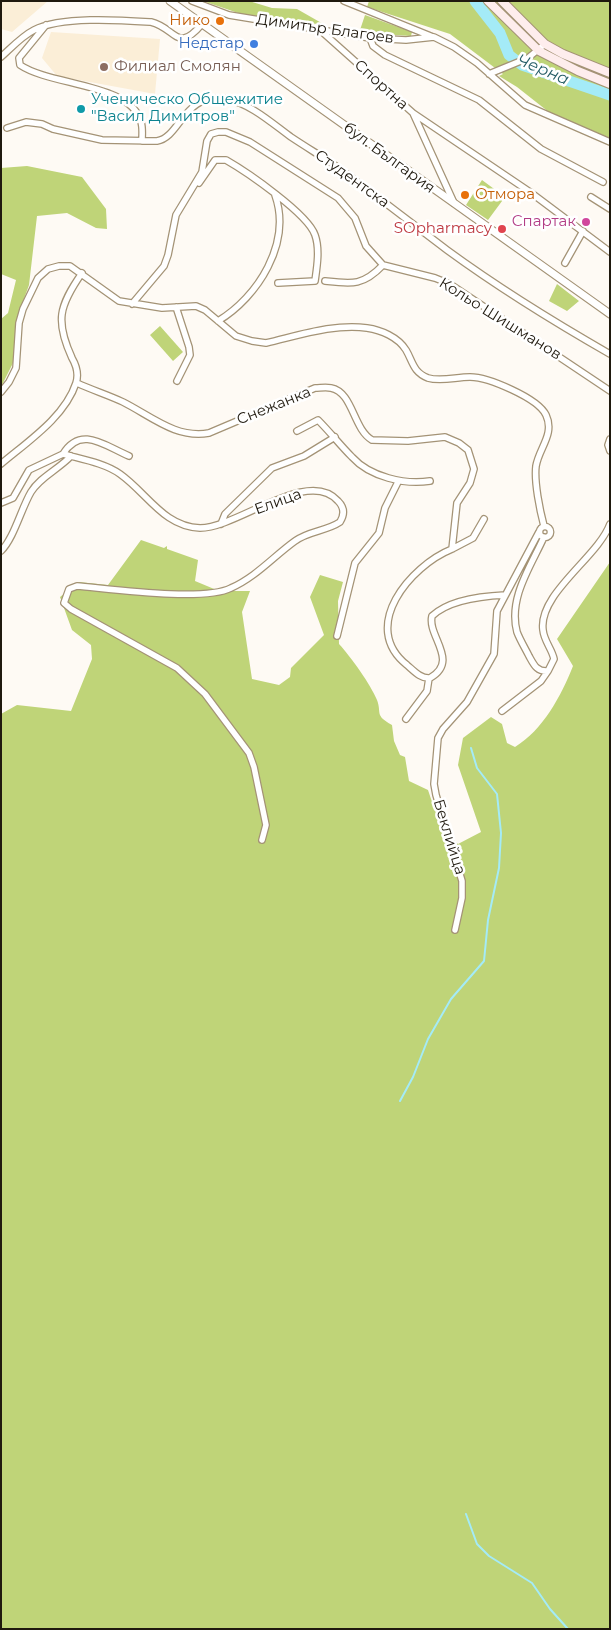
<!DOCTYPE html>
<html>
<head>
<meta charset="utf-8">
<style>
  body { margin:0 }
  #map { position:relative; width:611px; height:1630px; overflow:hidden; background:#fefaf4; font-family:Montserrat,sans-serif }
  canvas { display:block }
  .frame { position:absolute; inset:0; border:2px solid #1f190e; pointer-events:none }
</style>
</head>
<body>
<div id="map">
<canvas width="611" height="1630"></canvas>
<div class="frame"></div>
</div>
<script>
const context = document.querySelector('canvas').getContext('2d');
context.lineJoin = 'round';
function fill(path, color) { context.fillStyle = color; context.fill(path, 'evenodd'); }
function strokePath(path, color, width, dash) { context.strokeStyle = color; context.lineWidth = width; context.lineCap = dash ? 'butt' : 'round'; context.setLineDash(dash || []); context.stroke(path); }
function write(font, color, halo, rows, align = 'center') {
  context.font = font + ' Montserrat,sans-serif'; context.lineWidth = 5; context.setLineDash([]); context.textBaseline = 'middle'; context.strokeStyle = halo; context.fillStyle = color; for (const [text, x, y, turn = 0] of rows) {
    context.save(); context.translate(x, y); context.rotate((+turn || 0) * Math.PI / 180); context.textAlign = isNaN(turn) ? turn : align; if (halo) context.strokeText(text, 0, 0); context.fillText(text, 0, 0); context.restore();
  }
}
const built = new Path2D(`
  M1,1H48L12,32L1,29Z
  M51,32L160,39L155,94L57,76L42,58Z`);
const green = new Path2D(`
  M203,1H249L272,8L297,9L325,25L241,14Z
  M369,1H610V138L550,113L517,87L499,76L503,74L450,34L367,7Z
  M365,15L412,32L411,36L359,33Z
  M27,166L82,177L106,209L107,229L96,228L67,213L37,216L29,285L17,318L14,361L1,387V319L8,313L16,280L1,274V168Z
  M482,180L505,197L488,220L466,205Z
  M557,284L579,301L567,311L549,301Z
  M160,326L183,352L173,361L150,335Z
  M141,540L164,548L167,546V549L198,560L195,581L219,591H250L242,612L252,679L279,685L290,677L291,668L324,635L310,597L320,575L343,582L338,601L339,644C351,657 371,685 377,700C382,713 374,715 392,725L394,741L400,755L405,757L409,781L428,790C435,811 441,829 458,844L481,832L458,765L463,738L491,717L502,724L507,743L515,747C543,730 561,696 573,666L557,639L610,562V1629H1V714L17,705L71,711L92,659L91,645L72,630L60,597L79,582L108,585Z`);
const stream = new Path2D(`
  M400,1101L413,1077L428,1039L451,999L484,961L488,920L499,868L501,833L497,794L477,768L471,748
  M466,1514L477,1544L489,1556L532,1583L550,1609L568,1629`);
const river = new Path2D(`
  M475,1L500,33L509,55L522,65L610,95`);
const minor = new Path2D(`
  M192,1L229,15L370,38L406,40L434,37L454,47L477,63L525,105L610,142
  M344,1L433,37
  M46,25L19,58L20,65C51,86 131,83 141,122C143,128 142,135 142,141
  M320,30L413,113L454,203
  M370,38L373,46L385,55L479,100L541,149L603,182
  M1,57C11,48 22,36 34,30C61,16 120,20 151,22C176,28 177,54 202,24
  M489,74L528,58L545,44
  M413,113L530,192L610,252
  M7,128L26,122L42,124L53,129L102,140L157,141C181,137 183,92 226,99C250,103 273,124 291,137C306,147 321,156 336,166C373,193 410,222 447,250C499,288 554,322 610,354
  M199,183L215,160H226C247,172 308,214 315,235C320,249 317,267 315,281L278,283
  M591,197L610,209
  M565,263L583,231
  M325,281C352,284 363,286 383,265
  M132,304L164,266L168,255L176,215L202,172L207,141L211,134L218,132H226L250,142L338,198L355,218L366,246L383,265L435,278L450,284L610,391
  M176,307L189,347L190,355L177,381
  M218,321C258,297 292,243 275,195
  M77,383C92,390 108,395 123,402C151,416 176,439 209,433L315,388C320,388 326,387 331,388C353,392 353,429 372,440L408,441L445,437L459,443L468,450L474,469L470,483L457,503L452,549C410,566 359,627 407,665C414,671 421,679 430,678C460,661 427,636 432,616C449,600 483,596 505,595
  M1,392L9,382L16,368L19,323L23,309L38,278L48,269L59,266H70L119,301L162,308L196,306L205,310L236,336L252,341L266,343C297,336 335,323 367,328C381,330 398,337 406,350C413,362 413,372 428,378C441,382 456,377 470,377C488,377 538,398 546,415C555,434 539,448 536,466C534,482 540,511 544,526
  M297,431L318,420C330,432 340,445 352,457C370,477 405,485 430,481
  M610,439L608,445L610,451
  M63,454C81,425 105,446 129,456
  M1,464C27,442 65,417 76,383C79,374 76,365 72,358C55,321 59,306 82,273
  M1,503L13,498L29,470L63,454C81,459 105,463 120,474C147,493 164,527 200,528C238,528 308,467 338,501C344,507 345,514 340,522C327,531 308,531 295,541C274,556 256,577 231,588C203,602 111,589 77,586L69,589L64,603L71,609L177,668L205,694L249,753L254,767L266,825L262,840
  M221,524L225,514L272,468L304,456L335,437
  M539.5 532a5.5 5.5 0 1 1 11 0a5.5 5.5 0 1 1-11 0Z
  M544,537C531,566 508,598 517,632C520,640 525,648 529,656C534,665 537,672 548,671L554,659C552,649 544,641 543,630C538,594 598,557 610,524
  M452,549L473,538L484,519
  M1,551C14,538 21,509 31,492C40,477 59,469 71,456
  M337,636L355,563L379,533L385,508L398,482
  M502,711L541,681L548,671
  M406,719L427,691L429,678
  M455,930L462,898V881L436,795L434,784L438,738L443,729L467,702L494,654L497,611L539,532`);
const tertiary = new Path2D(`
  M170,1L610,314`);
const secondary = new Path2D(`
  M488,1L539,51L578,71L610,84
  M502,1L545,44L563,54L610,73`);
const markers = [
  [220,21,5,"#e8710a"],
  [254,44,5,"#3f7fe0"],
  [104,67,5,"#8d6e63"],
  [81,109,5,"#0f9aa8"],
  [465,195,5,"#e8710a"],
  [586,222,5,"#d1479c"],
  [502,229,5,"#e0444e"]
];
const foodNames = [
  ["Нико",210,21],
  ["Отмора",475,195,"left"]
];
const streetNames = [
  ["Димитър Благоев",325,29,8],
  ["Спортна",381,85,42],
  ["бул. България",389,158,36],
  ["Студентска",352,179,36],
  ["Кольо Шишманов",500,319,32],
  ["Снежанка",274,406,-22],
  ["Елица",278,502,-20],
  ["Беклийца",449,837,73]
];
const shopNames = [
  ["Недстар",244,44]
];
const educationNames = [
  ["Филиал Смолян",114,67]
];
const cultureNames = [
  ["Ученическо Общежитие",91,100],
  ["\"Васил Димитров\"",91,117]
];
const hotelNames = [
  ["Спартак",576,222]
];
const healthNames = [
  ["SOpharmacy",492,229]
];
const waterNames = [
  ["Черна",543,70,23]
];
fill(built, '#fbeed7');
fill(green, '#bfd478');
strokePath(stream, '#a4ebf7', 2);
strokePath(river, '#a4ebf7', 11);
strokePath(minor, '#a49376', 8);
strokePath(tertiary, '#a49376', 9);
strokePath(secondary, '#a49376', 10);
strokePath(minor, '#fff', 5.5);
strokePath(tertiary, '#fff', 7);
strokePath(secondary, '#feeded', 8);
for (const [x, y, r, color] of markers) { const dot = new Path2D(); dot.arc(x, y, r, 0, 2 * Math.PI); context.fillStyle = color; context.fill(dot); strokePath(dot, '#fff', 2); }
write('15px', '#c56008', '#fff', foodNames, 'right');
write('15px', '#1f190e', '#fff', streetNames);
write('15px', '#366cbe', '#fff', shopNames, 'right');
write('15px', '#785e54', '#fff', educationNames, 'left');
write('15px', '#0d838f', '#fff', cultureNames, 'left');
write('15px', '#b23c85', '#fff', hotelNames, 'right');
write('15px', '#be3a42', '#fff', healthNames, 'right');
write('italic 16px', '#265e67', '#fff', waterNames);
</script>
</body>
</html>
